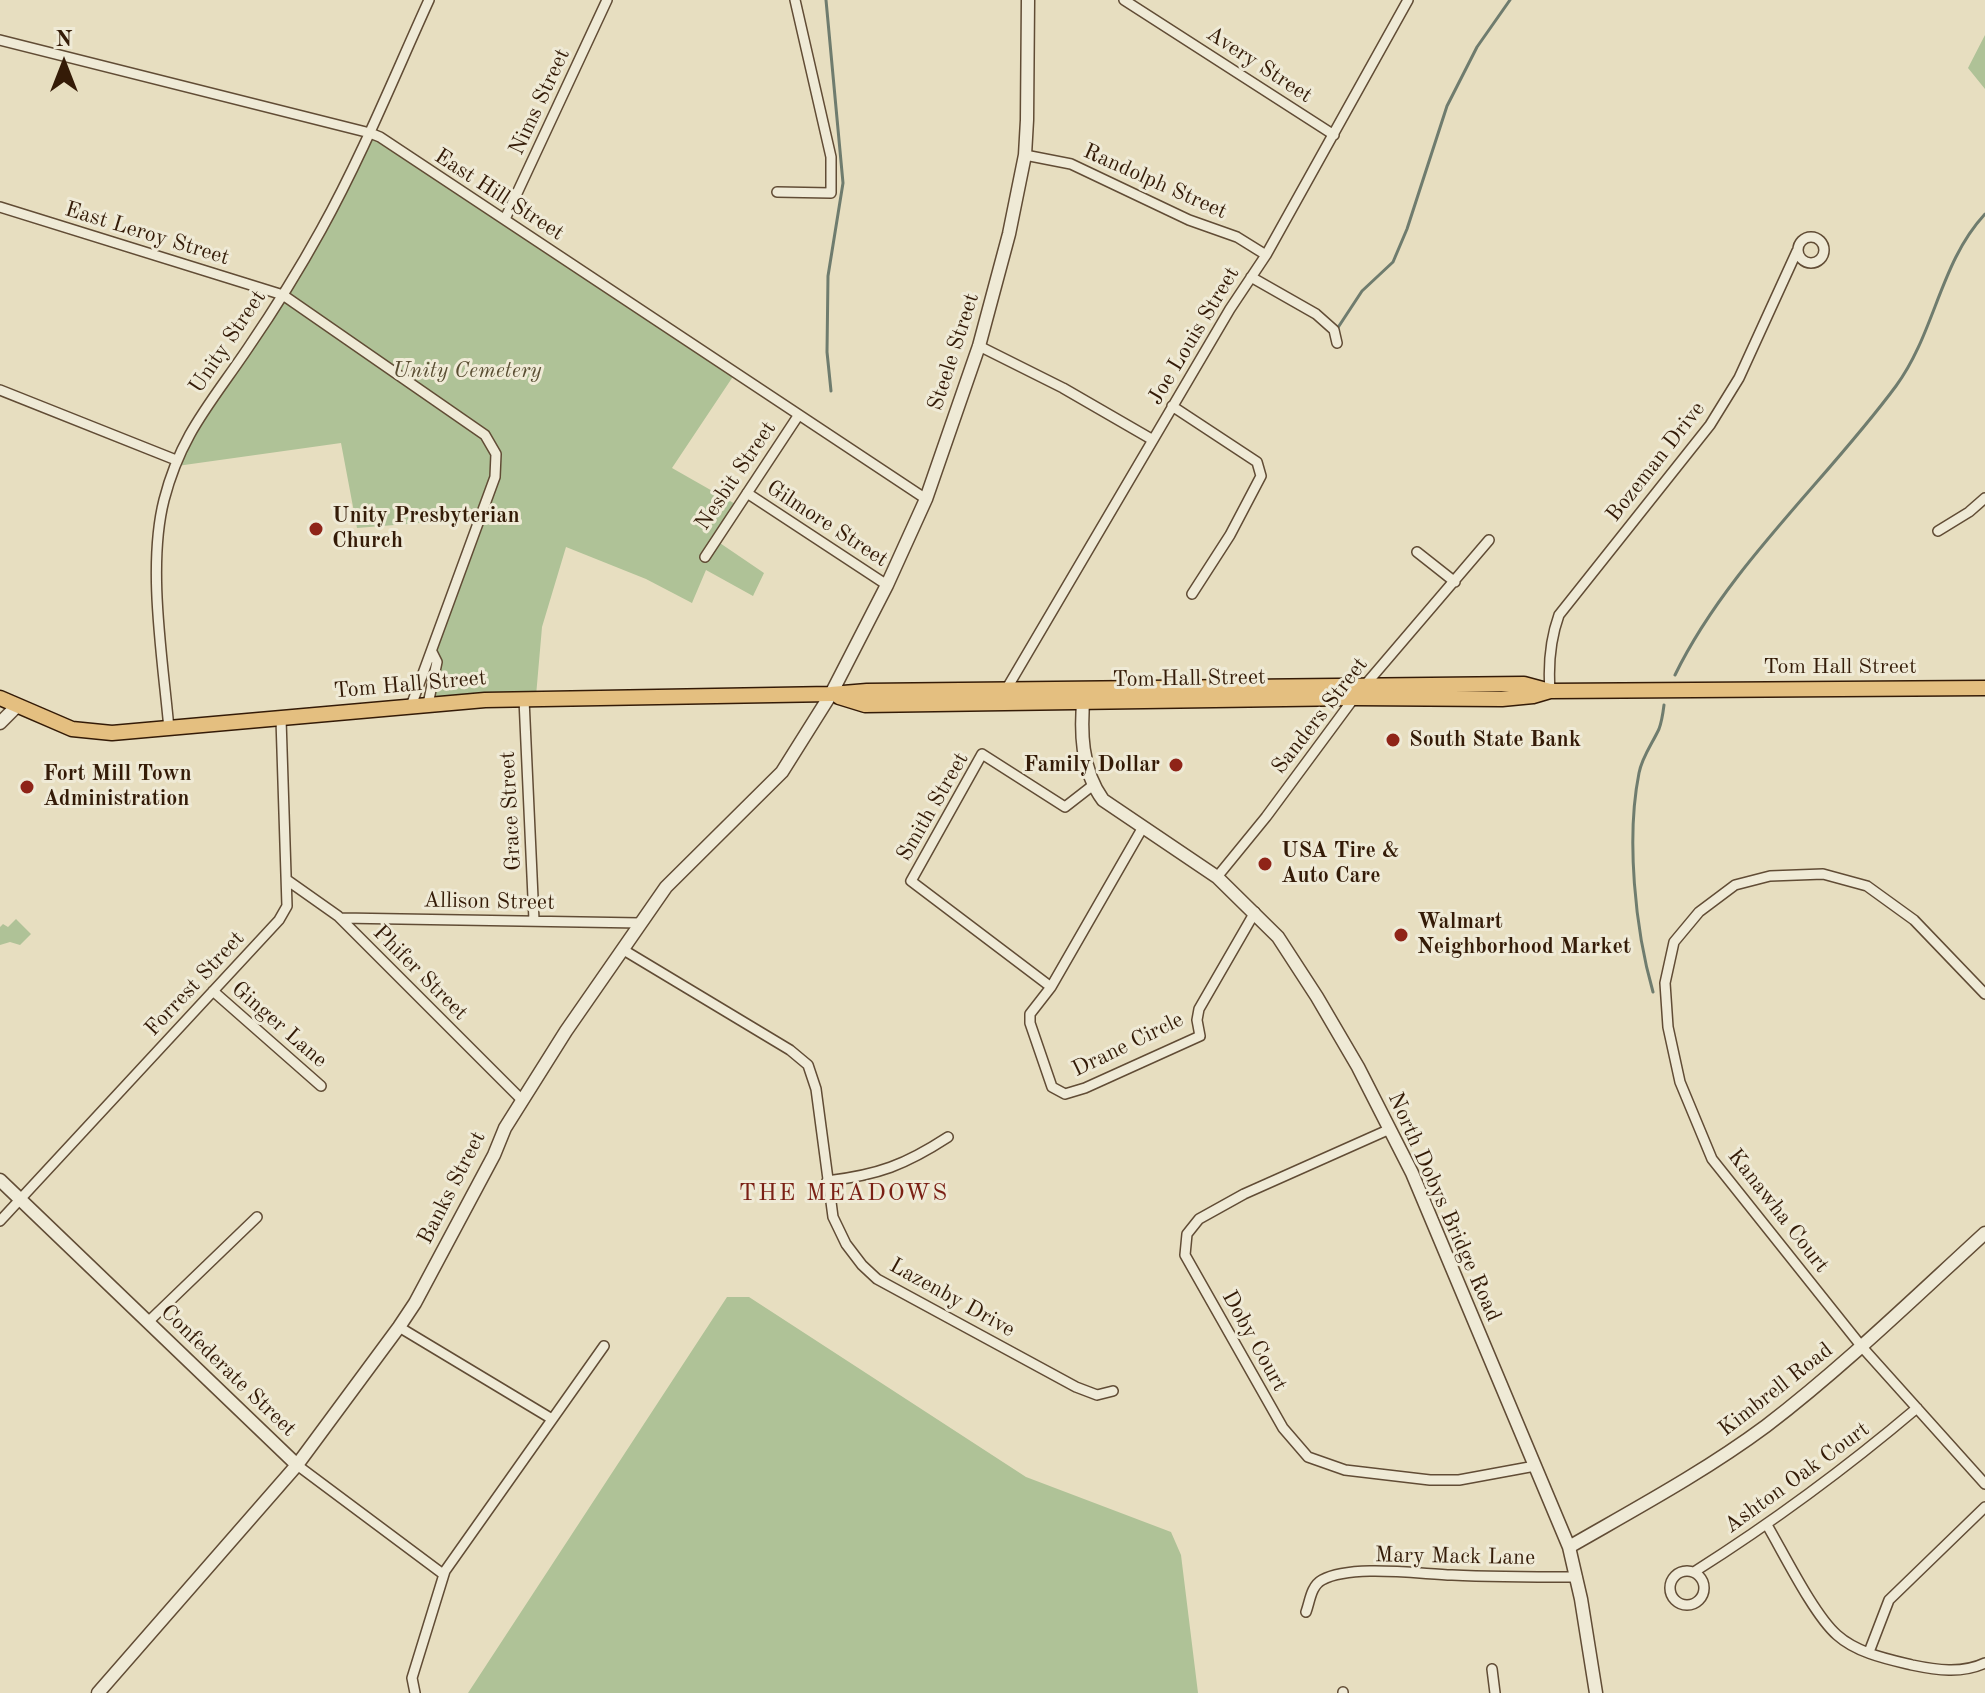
<!DOCTYPE html>
<html>
<head>
<meta charset="utf-8">
<style>
  body { margin:0 }
  #map { position:relative; width:1985px; height:1693px; overflow:hidden; background:#e7dec0; font-family:"Old Standard TT",serif }
  canvas { display:block }
  .north { position:absolute; left:24px; top:24px; width:80px; height:80px; -webkit-text-stroke:6px #efead6; paint-order:stroke; rotate:0deg; font-size:22px; font-weight:700; line-height:32px; text-align:center; color:#341b07 }
  .north::after { content:''; display:block; margin:auto; width:28px; height:36px; background:#341b07; clip-path:polygon(50% 0,100% 100%,50% 72%,0 100%) }
</style>
</head>
<body>
<div id="map">
<canvas width="1985" height="1693"></canvas>
<div class="north">N</div>
</div>
<script>
const context = document.querySelector('canvas').getContext('2d');
context.lineJoin = 'round';
function fill(path, color) { context.fillStyle = color; context.fill(path, 'evenodd'); }
function strokePath(path, color, width, dash) { context.strokeStyle = color; context.lineWidth = width; context.lineCap = dash ? 'butt' : 'round'; context.setLineDash(dash || []); context.stroke(path); }
function write(font, color, halo, rows, align = 'center') {
  context.font = font + ' "Old Standard TT",serif'; context.lineWidth = 6; context.setLineDash([]); context.textBaseline = 'middle'; context.strokeStyle = halo; context.fillStyle = color; for (const [text, x, y, turn = 0] of rows) {
    context.save(); context.translate(x, y); context.rotate((+turn || 0) * Math.PI / 180); context.textAlign = isNaN(turn) ? turn : align; if (halo) context.strokeText(text, 0, 0); context.fillText(text, 0, 0); context.restore();
  }
}
const green = new Path2D(`
  M1985,35V89L1968,68Z
  M370,135L734,375L672,468L737,505L714,539L764,573L753,596L706,570L692,603L646,579L566,547L542,627L536,696L431,701L434,652L482,518L357,528L341,443L177,466L182,451L249,350Z
  M16,919L31,934L20,945L10,942L0,945V927L3,924L8,927Z
  M727,1297H749L1026,1477L1171,1532L1181,1555L1198,1693H468Z`);
const stream = new Path2D(`
  M826,0L843,183L828,276L827,352L831,391
  M1337,329L1362,291L1393,262L1407,229L1447,106L1477,47L1510,0
  M1675,675C1727,568 1826,481 1896,386C1935,333 1940,262 1985,214
  M1653,992C1635,929 1626,838 1639,773C1642,757 1652,744 1659,729C1662,721 1663,713 1664,705`);
const minor = new Path2D(`
  M1124,0L1334,135
  M0,40L370,133L380,137L926,499
  M1025,155L1071,164L1189,220L1237,237L1266,255
  M777,192L831,193V157L795,0
  M0,207L283,295L485,435L496,454L495,477L411,706
  M505,219L607,0
  M1798 250a13 13 0 1 1 26 0a13 13 0 1 1-26 0Z
  M1251,277L1316,314L1334,330L1337,343
  M979,346L1063,388L1153,440
  M0,390L176,460
  M1172,406L1257,462L1261,476L1230,535L1192,594
  M747,493L887,585
  M1938,531L1969,512L1985,498
  M1417,552L1455,582
  M705,557L798,416
  M1007,688L1230,309L1266,255L1408,0
  M1550,691C1548,664 1550,640 1559,615L1710,425L1739,378L1797,251
  M524,699L534,920
  M428,704L437,662L432,652
  M169,729C163,660 147,567 164,500C181,434 211,403 248,348C274,310 299,270 321,230C362,156 394,77 429,0
  M1143,827L1051,987L1030,1014V1023L1052,1087L1065,1094L1085,1088L1200,1036L1197,1020L1199,1009L1255,912
  M1217,877L1266,817L1354,698L1489,540
  M287,880L338,916L522,1100
  M341,918L640,923
  M622,949L790,1050L808,1065L816,1089L833,1217L846,1244L862,1265L877,1279L1076,1387L1097,1395L1113,1391
  M1051,987L911,881L982,754L1065,807L1092,786
  M213,991L321,1086
  M1985,994L1914,920L1867,886L1823,874L1770,876L1735,885L1699,912L1674,942L1665,983L1668,1027L1680,1082L1712,1159L1862,1347L1985,1484
  M1390,1129L1244,1194L1199,1219L1187,1234L1185,1255L1283,1428L1308,1457L1345,1470L1430,1480H1459L1535,1466
  M827,1181C878,1175 905,1165 948,1137
  M0,1221L279,920L287,906L281,719
  M148,1322L257,1217
  M399,1327L552,1419
  M297,1465L443,1574
  M1767,1525C1784,1554 1814,1615 1837,1635C1857,1653 1887,1659 1912,1665C1936,1670 1962,1674 1985,1663
  M1670 1588a17 17 0 1 1 34 0a17 17 0 1 1-34 0Z
  M1694,1572C1773,1522 1845,1469 1917,1408
  M1306,1612C1310,1601 1311,1586 1322,1580C1352,1564 1419,1574 1452,1575C1494,1577 1535,1577 1577,1577
  M1869,1652L1889,1600L1985,1507
  M1492,1669L1495,1693
  M1343,1692V1693
  M415,1693L412,1678L445,1571L604,1346`);
const tertiary = new Path2D(`
  M1084,693C1080,730 1081,770 1103,800L1217,877L1278,937L1317,997L1358,1067L1412,1173L1569,1547L1581,1599L1596,1693
  M0,723L17,706
  M0,1180L297,1465
  M1569,1547C1635,1509 1704,1472 1766,1426C1843,1367 1913,1299 1985,1233
  M98,1693L297,1465L399,1327L415,1303L494,1155L505,1128L566,1031L666,887L782,772L831,694L887,585L926,499L979,346L1009,234L1025,155L1027,120L1028,0`);
const primary = new Path2D(`
  M839,697L865,705L1354,698L1502,699L1533,696L1550,691
  M0,698L72,729L112,733L485,700L831,694L867,691L1524,684L1550,691L1985,688`);
const markers = [
  [316,529,8,"#8f2418"],
  [1393,740,8,"#8f2418"],
  [1176,765,8,"#8f2418"],
  [27,787,8,"#8f2418"],
  [1265,864,8,"#8f2418"],
  [1401,935,8,"#8f2418"]
];
const streetNames = [
  ["Avery Street",1259,65,33],
  ["Nims Street",540,102,-65],
  ["Randolph Street",1155,182,24],
  ["East Hill Street",499,195,33],
  ["East Leroy Street",147,234,17],
  ["Joe Louis Street",1194,336,-59],
  ["Unity Street",228,342,-56],
  ["Steele Street",954,352,-72],
  ["Bozeman Drive",1656,462,-52],
  ["Nesbit Street",736,476,-56],
  ["Gilmore Street",827,524,33],
  ["Tom Hall Street",1840,667],
  ["Tom Hall Street",1189,679,-1],
  ["Tom Hall Street",410,685,-5],
  ["Sanders Street",1320,716,-52],
  ["Smith Street",933,807,-60],
  ["Grace Street",511,811,-93],
  ["Allison Street",489,902,1],
  ["Phifer Street",420,973,45],
  ["Forrest Street",195,984,-47],
  ["Ginger Lane",279,1025,41],
  ["Drane Circle",1128,1045,-26],
  ["Banks Street",452,1188,-63],
  ["North Dobys Bridge Road",1444,1207,66],
  ["Kanawha Court",1778,1211,52],
  ["Lazenby Drive",952,1298,29],
  ["Doby Court",1254,1341,61],
  ["Confederate Street",228,1371,44],
  ["Kimbrell Road",1776,1390,-38],
  ["Ashton Oak Court",1797,1478,-36],
  ["Mary Mack Lane",1455,1557,1]
];
const parkNames = [
  ["Unity Cemetery",467,371]
];
const poiNames = [
  ["Unity Presbyterian",332,516],
  ["Church",332,541],
  ["South State Bank",1409,740],
  ["Family Dollar",1160,765,"right"],
  ["Fort Mill Town",43,774],
  ["Administration",43,799],
  ["USA Tire &",1281,851],
  ["Auto Care",1281,876],
  ["Walmart",1417,922],
  ["Neighborhood Market",1417,947]
];
const neighbourhoodNames = [
  ["THE MEADOWS",844,1194]
];
fill(green, '#afc297');
strokePath(stream, '#6f7c6e', 3);
strokePath(minor, '#614c35', 12);
strokePath(tertiary, '#614c35', 15);
strokePath(primary, '#341b07', 17);
strokePath(minor, '#efead6', 9);
strokePath(tertiary, '#efead6', 12);
strokePath(primary, '#e4bf80', 14);
for (const [x, y, r, color] of markers) { const dot = new Path2D(); dot.arc(x, y, r, 0, 2 * Math.PI); context.fillStyle = color; context.fill(dot); strokePath(dot, '#efead6', 3); }
write('22px', '#341b07', '#efead6', streetNames);
write('italic 22px', '#594d32', '#efead6', parkNames);
write('bold 22px', '#341b07', '#efead6', poiNames, 'left');
context.letterSpacing = '2px';
write('24px', '#7a1f14', '#efead6', neighbourhoodNames);
context.letterSpacing = '0px';
</script>
</body>
</html>
